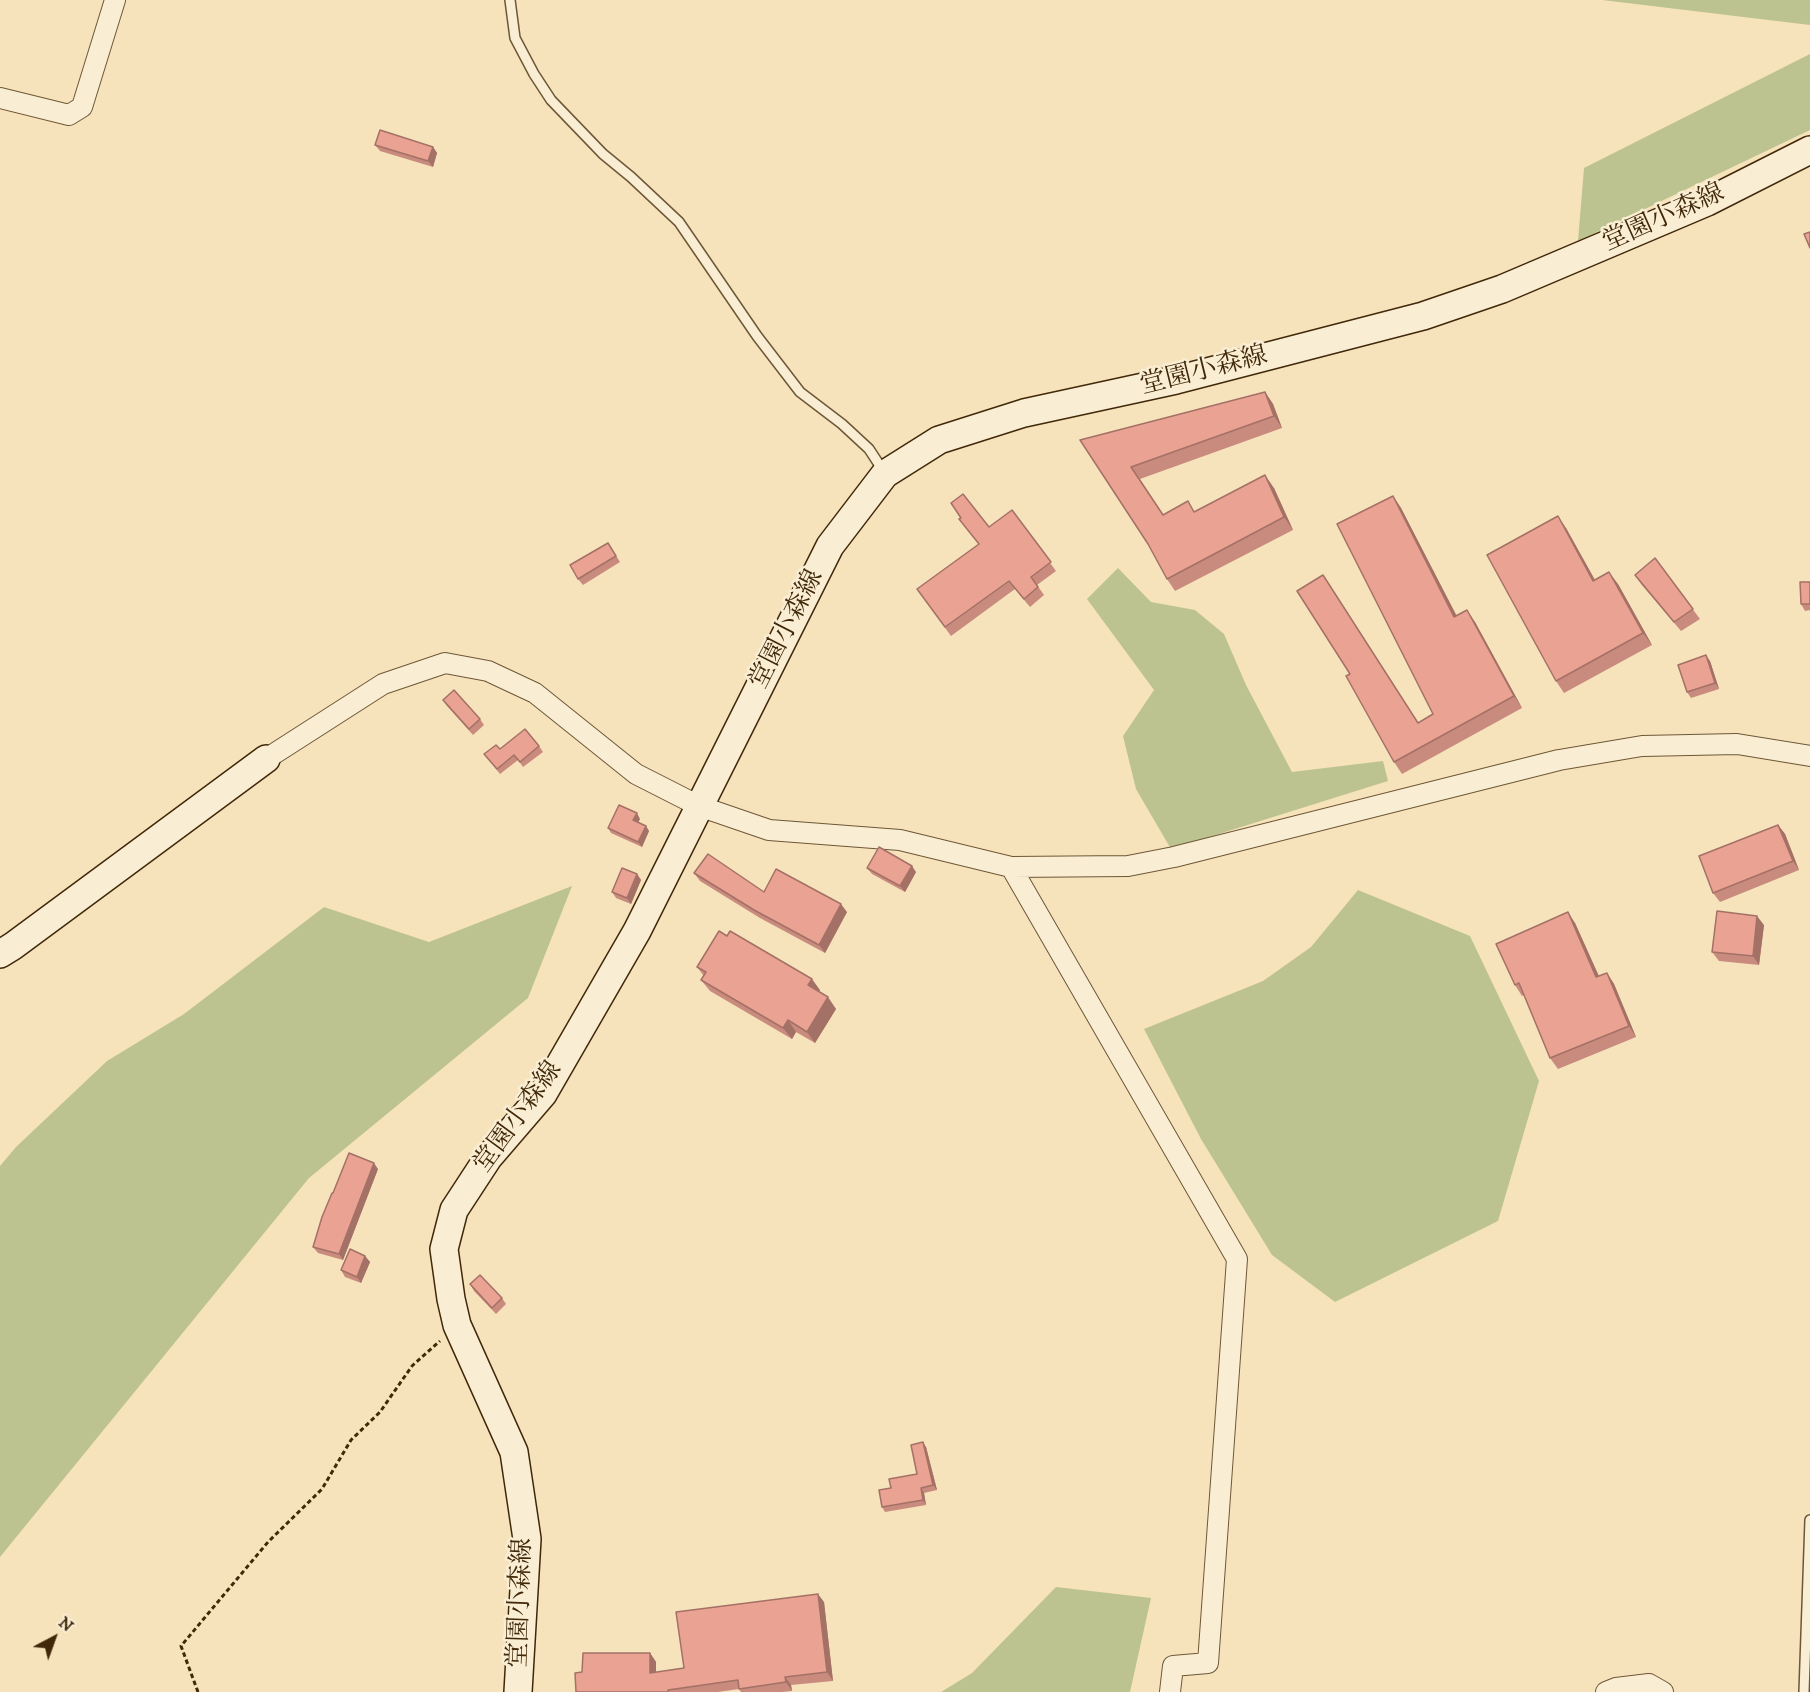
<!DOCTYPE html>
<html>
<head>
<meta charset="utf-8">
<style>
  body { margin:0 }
  #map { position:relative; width:1810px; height:1692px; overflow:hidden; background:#f6e3bc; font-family:"IM FELL DW Pica",serif }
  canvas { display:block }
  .north { position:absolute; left:24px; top:1608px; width:60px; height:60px; -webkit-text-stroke:4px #f9edd3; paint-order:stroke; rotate:41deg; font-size:16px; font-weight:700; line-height:24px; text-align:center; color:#402809 }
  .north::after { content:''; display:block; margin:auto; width:21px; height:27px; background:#402809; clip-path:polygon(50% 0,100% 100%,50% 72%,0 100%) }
</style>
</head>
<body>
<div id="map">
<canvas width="1810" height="1692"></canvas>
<div class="north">N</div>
</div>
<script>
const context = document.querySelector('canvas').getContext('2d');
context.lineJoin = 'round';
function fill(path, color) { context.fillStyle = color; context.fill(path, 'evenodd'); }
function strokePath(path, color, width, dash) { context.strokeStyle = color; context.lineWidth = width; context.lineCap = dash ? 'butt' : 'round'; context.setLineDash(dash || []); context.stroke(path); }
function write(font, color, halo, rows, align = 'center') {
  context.font = font + ' "IM FELL DW Pica","Noto Serif JP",serif'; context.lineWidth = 5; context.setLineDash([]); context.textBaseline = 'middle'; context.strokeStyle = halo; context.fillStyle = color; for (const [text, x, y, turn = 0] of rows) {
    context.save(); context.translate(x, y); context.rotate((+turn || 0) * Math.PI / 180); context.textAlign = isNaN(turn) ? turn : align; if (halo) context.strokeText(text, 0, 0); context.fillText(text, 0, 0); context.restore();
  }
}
const green = new Path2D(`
  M1602,0H1810V25Z
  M1810,54V130L1578,241L1584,168Z
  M1118,568L1151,602L1195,610L1224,634L1246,685L1292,772L1383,761L1388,781L1171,849L1136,789L1123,736L1154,690L1087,599Z
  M572,886L528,998L309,1178L0,1557V1166L16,1147L107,1061L184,1014L324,907L429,942Z
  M1358,890L1470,936L1539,1081L1498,1221L1335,1302L1272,1255L1201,1139L1144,1029L1263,981L1311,947Z
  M1056,1587L1151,1598L1130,1692H941L972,1673Z`);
const path = new Path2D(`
  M198,1692L181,1646L268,1542L322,1489L351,1440L380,1412L412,1366L440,1341`);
const lane = new Path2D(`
  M510,0L515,38L534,74L551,100L603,154L631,177L679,222L757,336L800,392L842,424L869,449L884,472
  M1804,1692L1810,1520`);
const street = new Path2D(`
  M0,98L69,115L82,107L115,0
  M266,759L383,684L445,663L488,671L535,693L636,774L699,806L769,830L900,840L1011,867L1128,866L1174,857L1559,760L1642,746L1737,744L1810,756
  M1011,867L1237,1259L1208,1663L1173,1666L1170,1692
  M1606,1692L1616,1688L1649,1684L1663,1692`);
const secondary = new Path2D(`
  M0,954L13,946L266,759
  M518,1692L527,1539L514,1452L457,1325L451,1299L444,1249L454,1210L488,1158L543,1094L637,931L830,546L885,474L939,440L1024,413L1176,380L1423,316L1502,289L1707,202L1810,150`);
const wall = new Path2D(`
  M375,145L433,147L437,153L433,167L380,151Z
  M1265,392L1273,404L1282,428L1140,479L1163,514L1196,511L1274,488L1293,530L1175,591L1167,579L1148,544L1080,440Z
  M1393,496L1401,508L1456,616L1475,622L1522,708L1402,774L1394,762L1350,674L1323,575L1418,723L1433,714Z
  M1012,510L1056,571L1037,585L1044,595L1030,607L1015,589L951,636L917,589L979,544L959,519L989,527Z
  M1566,528L1595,580L1618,584L1652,645L1564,693L1556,681Z
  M612,549L620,562L583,585L578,579Z
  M1655,558L1700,619L1681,631L1641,584L1635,575Z
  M1810,582V610L1805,611L1801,604Z
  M1710,661L1719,689L1691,698L1687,692Z
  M443,700L480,719L484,725L473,735L447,706Z
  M539,746L543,752L523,767L518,760L500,774L484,754L500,749Z
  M640,819L638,822L646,826L649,831L642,847L611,833L608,828Z
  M1778,825L1785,834L1799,870L1720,902L1713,893Z
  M867,868L916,872L905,892L872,874Z
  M694,873L764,892L847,912L825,953L760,918L700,881Z
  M637,874L641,880L631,904L616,898L612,892Z
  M1575,923L1599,976L1607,973L1614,984L1636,1037L1558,1069L1550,1058L1524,995L1522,996L1515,985Z
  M1764,925L1759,965L1719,961L1712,952Z
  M697,967L820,990L819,992L836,1009L815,1043L796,1032L792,1039L710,991L701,980L704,976Z
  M378,1169L343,1260L318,1253L313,1247L333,1193Z
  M365,1256L370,1262L361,1283L345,1277L341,1270Z
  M470,1284L502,1298L506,1304L496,1314L474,1291Z
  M926,1447L937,1490L924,1493L926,1505L885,1512L882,1507L891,1488L917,1474Z
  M824,1602L833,1681L791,1685L792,1691L782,1692H741L739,1689L718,1692H576L582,1672L650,1653L656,1662V1672L684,1668Z`);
const shadedWall = new Path2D(`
  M433,147L437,153L433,167L428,161Z
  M1265,392L1273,404L1282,428L1274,416Z
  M1265,475L1274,488L1293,530L1284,517Z
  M1393,496L1401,508L1463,628L1454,617Z
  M1558,516L1566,528L1602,593L1593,581Z
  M1609,572L1618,584L1652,645L1643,633Z
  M1323,575L1331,587L1426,735L1418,723Z
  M1467,610L1475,622L1522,708L1514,696Z
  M1706,655L1710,661L1719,689L1715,683Z
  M637,813L640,819L637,825L633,820Z
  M1778,825L1785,834L1799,870L1793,861Z
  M646,826L649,831L642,847L638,842Z
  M912,866L916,872L905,892L900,886Z
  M637,874L641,880L631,904L627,898Z
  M841,904L847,912L825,953L819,945Z
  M1568,912L1575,923L1604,988L1596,977Z
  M1757,916L1764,925L1759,965L1753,956Z
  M1607,973L1614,984L1636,1037L1629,1026Z
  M812,979L820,990L816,997L808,985Z
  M828,997L836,1009L815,1043L807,1032Z
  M788,1020L796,1032L792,1039L783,1028Z
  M374,1163L378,1169L343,1260L339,1254Z
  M365,1256L370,1262L361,1283L357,1277Z
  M923,1442L926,1447L937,1490L933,1485Z
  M921,1488L924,1493L926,1505L923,1500Z
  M818,1594L824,1602L833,1681L827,1672Z
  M650,1653L656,1662V1682L650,1673Z
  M785,1677L791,1685L792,1691L786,1682Z`);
const building = new Path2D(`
  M380,130L433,147L428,161L375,145Z
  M1810,232V248L1804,234Z
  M1265,392L1274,416L1131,467L1163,515L1188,501L1194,512L1265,475L1284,517L1167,579L1148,544L1080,440Z
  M963,494L989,527L1012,510L1051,562L1031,577L1038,587L1024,599L1009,581L945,627L917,589L979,544L959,519L961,518L951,503Z
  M1393,496L1454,617L1467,610L1514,696L1394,762L1346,676L1350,674L1297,591L1323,575L1418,723L1433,714L1337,524Z
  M1558,516L1593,581L1609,572L1643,633L1556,681L1487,555Z
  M608,543L616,556L578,579L570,565Z
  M1655,558L1693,609L1674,622L1635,575Z
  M1800,582H1810V604H1801Z
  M1706,655L1715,683L1687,692L1678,665Z
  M454,690L480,719L469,729L443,700Z
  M525,729L539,746L520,762L514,755L497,769L484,754L496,745L500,749Z
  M619,805L637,813L633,820L646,826L638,842L608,828Z
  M1778,825L1793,861L1713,893L1699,856Z
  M879,847L912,866L900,886L867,868Z
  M708,854L764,892L776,869L841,904L819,945L754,910L694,873Z
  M622,868L637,874L627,898L612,892Z
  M1717,911L1757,916L1753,956L1712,952Z
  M1568,912L1596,977L1607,973L1629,1026L1550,1058L1519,983L1515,985L1496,944Z
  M719,931L727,936L730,931L812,979L808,985L828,997L807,1032L788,1020L783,1028L701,980L706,972L697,967Z
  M349,1153L374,1163L339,1254L313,1247L322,1217L332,1193H333Z
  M350,1249L365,1256L357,1277L341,1270Z
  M480,1275L502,1298L492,1308L470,1284Z
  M923,1442L933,1485L921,1488L923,1500L882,1507L879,1490L891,1488L889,1479L917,1474L911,1445Z
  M818,1594L827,1672L785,1677L786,1682L739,1689L738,1680L668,1690V1692H576L575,1673L582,1672L583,1653H650V1673L684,1668L676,1612Z`);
const streetNames = [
  ["堂園小森線",1664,219,-24],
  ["堂園小森線",1204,372,-14],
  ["堂園小森線",788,630,-63],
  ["堂園小森線",519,1118,-54],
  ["堂園小森線",522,1603,-88]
];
fill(green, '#bdc390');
strokePath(lane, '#6e5736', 12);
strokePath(street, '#6e5736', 22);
strokePath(secondary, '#402809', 30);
strokePath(path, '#402809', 3, [4.5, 3]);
strokePath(lane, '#f9edd3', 9);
strokePath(street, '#f9edd3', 20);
strokePath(secondary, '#f9edd3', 27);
fill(wall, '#c98b7e');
fill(shadedWall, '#a47166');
fill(building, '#eaa292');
strokePath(building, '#a47166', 1.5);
write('26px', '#402809', '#f9edd3', streetNames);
</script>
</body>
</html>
